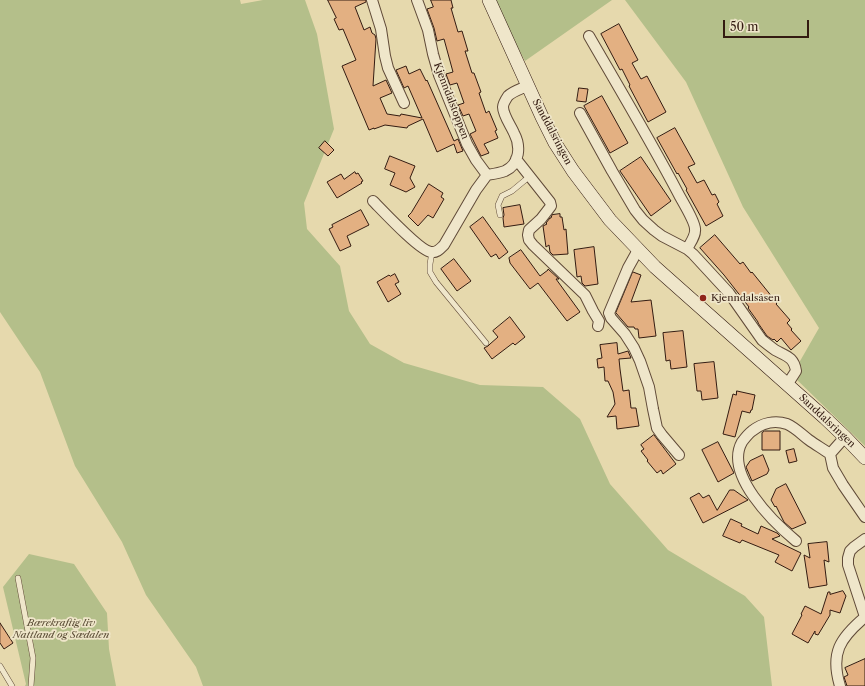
<!DOCTYPE html>
<html>
<head>
<meta charset="utf-8">
<style>
  body { margin:0 }
  #map { position:relative; width:865px; height:686px; overflow:hidden; background:#e6d9ad; font-family:"Libre Caslon Text",serif }
  canvas { display:block }
  .scale { position:absolute; left:723px; top:20px; width:86px; height:18px; box-sizing:border-box; border:2px solid #331b11; border-top:0; padding-left:5px; font-size:12px; line-height:14px; white-space:nowrap; color:#331b11; -webkit-text-stroke:3px #efe6ca; paint-order:stroke }
</style>
</head>
<body>
<div id="map">
<canvas width="865" height="686"></canvas>
<div class="scale">50 m</div>
</div>
<script>
const context = document.querySelector('canvas').getContext('2d');
context.lineJoin = 'round';
function fill(path, color) { context.fillStyle = color; context.fill(path, 'evenodd'); }
function strokePath(path, color, width, dash) { context.strokeStyle = color; context.lineWidth = width; context.lineCap = dash ? 'butt' : 'round'; context.setLineDash(dash || []); context.stroke(path); }
function write(font, color, halo, rows, align = 'center') {
  context.font = font + ' "Libre Caslon Text",serif'; context.lineWidth = 3.5; context.setLineDash([]); context.textBaseline = 'middle'; context.strokeStyle = halo; context.fillStyle = color; for (const [text, x, y, turn = 0] of rows) {
    context.save(); context.translate(x, y); context.rotate((+turn || 0) * Math.PI / 180); context.textAlign = isNaN(turn) ? turn : align; if (halo) context.strokeText(text, 0, 0); context.fillText(text, 0, 0); context.restore();
  }
}
const green = new Path2D(`
  M0,0H240L241,4L263,0H305L317,34L334,129L304,203L307,229L340,266L349,311L370,344L404,363L480,385L543,387L580,419L610,484L668,550L745,596L764,617L772,686H203L196,667L146,595L122,542L75,466L40,372L0,312Z
  M492,0H612L525,61Z
  M625,0H865V446L792,375L819,328L743,207L686,82Z
  M29,554L74,564L107,613L109,649L116,686H25L26,684L3,587Z`);
const building = new Path2D(`
  M328,0H366V2L355,7L364,30L370,27L372,33L375,35L376,39L373,86L386,80L392,93L380,98L387,114L400,116L401,114L422,118L408,86L404,88L396,70L406,66L409,74L420,69L426,81L427,80L454,141L458,139L463,151L457,153L454,144L437,152L423,119L408,126L407,128L385,125L374,129V128L369,130L342,66L356,60L343,29L339,30L334,19L336,18Z
  M431,0H451L453,8H451L458,32L462,31L468,51H465L472,73H474L481,92L479,93L486,113L489,111L497,130L495,131L498,138L484,144L489,153L481,156L470,134L476,131L469,114L463,116L458,105L464,103L457,83L450,85L446,74L453,72L444,39L437,41L434,28L427,9L433,7Z
  M619,24L638,60L632,63L641,79L647,76L666,112L648,122L629,86L630,85L622,69L620,70L601,34Z
  M579,88L588,89L586,102L577,101Z
  M602,96L628,143L610,153L584,106Z
  M675,128L695,164L688,167L697,183L704,180L712,195L715,194L719,202L717,204L723,216L706,226L686,190L687,189L678,173L677,174L657,138Z
  M325,141L334,150L328,156L319,148Z
  M390,156L415,166L410,178L415,187L406,192L390,185L395,173L385,169Z
  M641,157L671,201L651,216L620,171Z
  M355,172L356,174L358,173L363,181L361,182L362,183L337,198L327,182L341,174L344,179Z
  M429,184L443,193L441,197L444,199L433,218L428,215L418,226L408,216L411,213Z
  M520,205L524,224L504,227L503,218L504,215L503,208Z
  M361,210L369,225L347,236L351,246L340,251L329,229L333,227L332,225Z
  M560,214V217H562L564,230L566,229L568,254L553,255L550,252L549,245L546,247L543,226L547,224L546,223L550,218H551L552,215Z
  M483,217L508,252L499,259L496,254L491,257L470,227Z
  M715,235L740,264L743,262L751,273L752,272L777,303L776,304L790,320L787,323L792,329L791,330L801,341L791,350L781,338L777,342L774,339L773,340L767,336L758,323V322L748,308L749,307L724,275L700,248Z
  M594,247L598,284L585,286L582,283L581,276L577,277L574,250Z
  M521,250L540,276L548,270V269L559,279H556L580,312L567,321L538,283L530,289L510,263L509,258Z
  M454,259L471,281L457,291L441,269Z
  M633,272L641,275L631,302L651,300L656,336L639,338L638,329H635L634,327H628L616,313Z
  M395,274L399,282L395,284L401,294L388,302L377,282L389,275L390,276Z
  M510,317L525,337L515,345L513,343L492,359L484,348L488,346L490,344L498,337L493,331Z
  M683,331L687,367L671,369L670,360L666,361L663,333Z
  M617,343L618,354L628,351L631,358L619,359L620,369L623,391L629,390L631,408H636L639,426L617,429L616,416L607,417L615,404L613,392L608,381H605L604,367L598,368L597,359L602,358L600,345Z
  M714,362L718,398L702,400L701,391H697L694,364Z
  M737,391L755,395L752,410H751L750,413L742,411L735,437L723,434L733,394L736,395Z
  M765,431H780V450H762V433Z
  M654,435L676,464L663,474L661,470L657,473L647,461L648,460L641,451L644,449L641,445Z
  M718,442L734,473L718,482L702,450Z
  M794,449L797,461L789,463L786,451Z
  M763,455L769,470L767,474L752,481L746,467L750,461Z
  M786,484L806,523L792,529L784,522L776,506L775,507L771,500L776,489Z
  M730,490H734L748,500L703,523L690,498L699,493L703,498L709,495L717,510Z
  M731,519L742,524L741,526L758,534L761,526L777,533L780,536L772,539L801,553L792,571L775,562L779,555L742,540L740,543L723,536Z
  M827,542L829,562L824,560L827,585L809,588L804,555L810,558L808,544Z
  M843,591L846,596L840,613L830,610V615L818,635L815,634V631L808,643L792,634L802,615L801,614L805,606L821,614L828,592H830V594Z
  M0,623L13,643L4,649L0,643Z
  M865,659V686H847L844,677L848,675L845,668Z`);
const service = new Path2D(`
  M500,215L498,205L502,196L512,191L530,176
  M432,252L430,264V272L436,282L486,343
  M18,578L33,658L31,686
  M0,666L12,686`);
const minor = new Path2D(`
  M372,0L381,29L385,56L388,68L404,103
  M417,0L428,30L433,54L439,75L467,144L476,160L487,175C493,174 500,173 505,171C520,164 521,146 514,133C511,126 503,115 503,107C503,104 506,99 508,96C513,91 521,89 527,86
  M589,36C619,88 650,140 678,193C682,201 695,221 695,229C696,236 690,243 687,249
  M580,113L612,171L635,210L643,220L654,230L662,236L687,249L693,254L729,293L762,340C767,344 771,347 775,350C786,356 794,357 796,371L787,385
  M516,159L550,202L551,206L541,219L529,230L528,235L529,240L533,245L585,295L593,311L599,321L598,326
  M373,201C382,210 420,251 431,252C437,253 440,249 444,245L476,190L487,175
  M638,250L628,268L609,313L611,318L625,334L634,348L640,361L649,387L653,409L657,428L662,435L679,455
  M830,454L833,468L843,485L865,517
  M796,541C773,522 724,474 742,442C745,438 748,434 752,431C762,423 775,420 787,424C796,428 802,435 809,440C816,445 823,449 830,454L845,437
  M840,686C830,653 840,638 865,617L848,565V558L850,551L854,547L865,539`);
const secondary = new Path2D(`
  M489,0L542,117L555,143L573,171L610,220L655,267L825,418L845,437L865,458`);
const markers = [
  [703,298,4,"#8f2418"]
];
const streetNames = [
  ["Kjenndalstoppen",451,101,69],
  ["Sanddalsringen",552,132,62],
  ["Sanddalsringen",827,421,43]
];
const poiNames = [
  ["Kjenndalsåsen",711,298]
];
const parkNames = [
  ["Bærekraftig liv",61,623],
  ["Nattland og Sædalen",61,635]
];
fill(green, '#b4bf8a');
fill(building, '#e3b082');
strokePath(building, '#331b11', 1);
strokePath(service, '#604a38', 6);
strokePath(minor, '#604a38', 12);
strokePath(secondary, '#331b11', 14);
strokePath(service, '#efe6ca', 5);
strokePath(minor, '#efe6ca', 10);
strokePath(secondary, '#efe6ca', 13);
for (const [x, y, r, color] of markers) { const dot = new Path2D(); dot.arc(x, y, r, 0, 2 * Math.PI); context.fillStyle = color; context.fill(dot); strokePath(dot, '#efe6ca', 1.5); }
write('10px', '#331b11', '#efe6ca', streetNames);
write('10px', '#331b11', '#efe6ca', poiNames, 'left');
write('italic 10px', '#5a4c35', '#efe6ca', parkNames);
</script>
</body>
</html>
